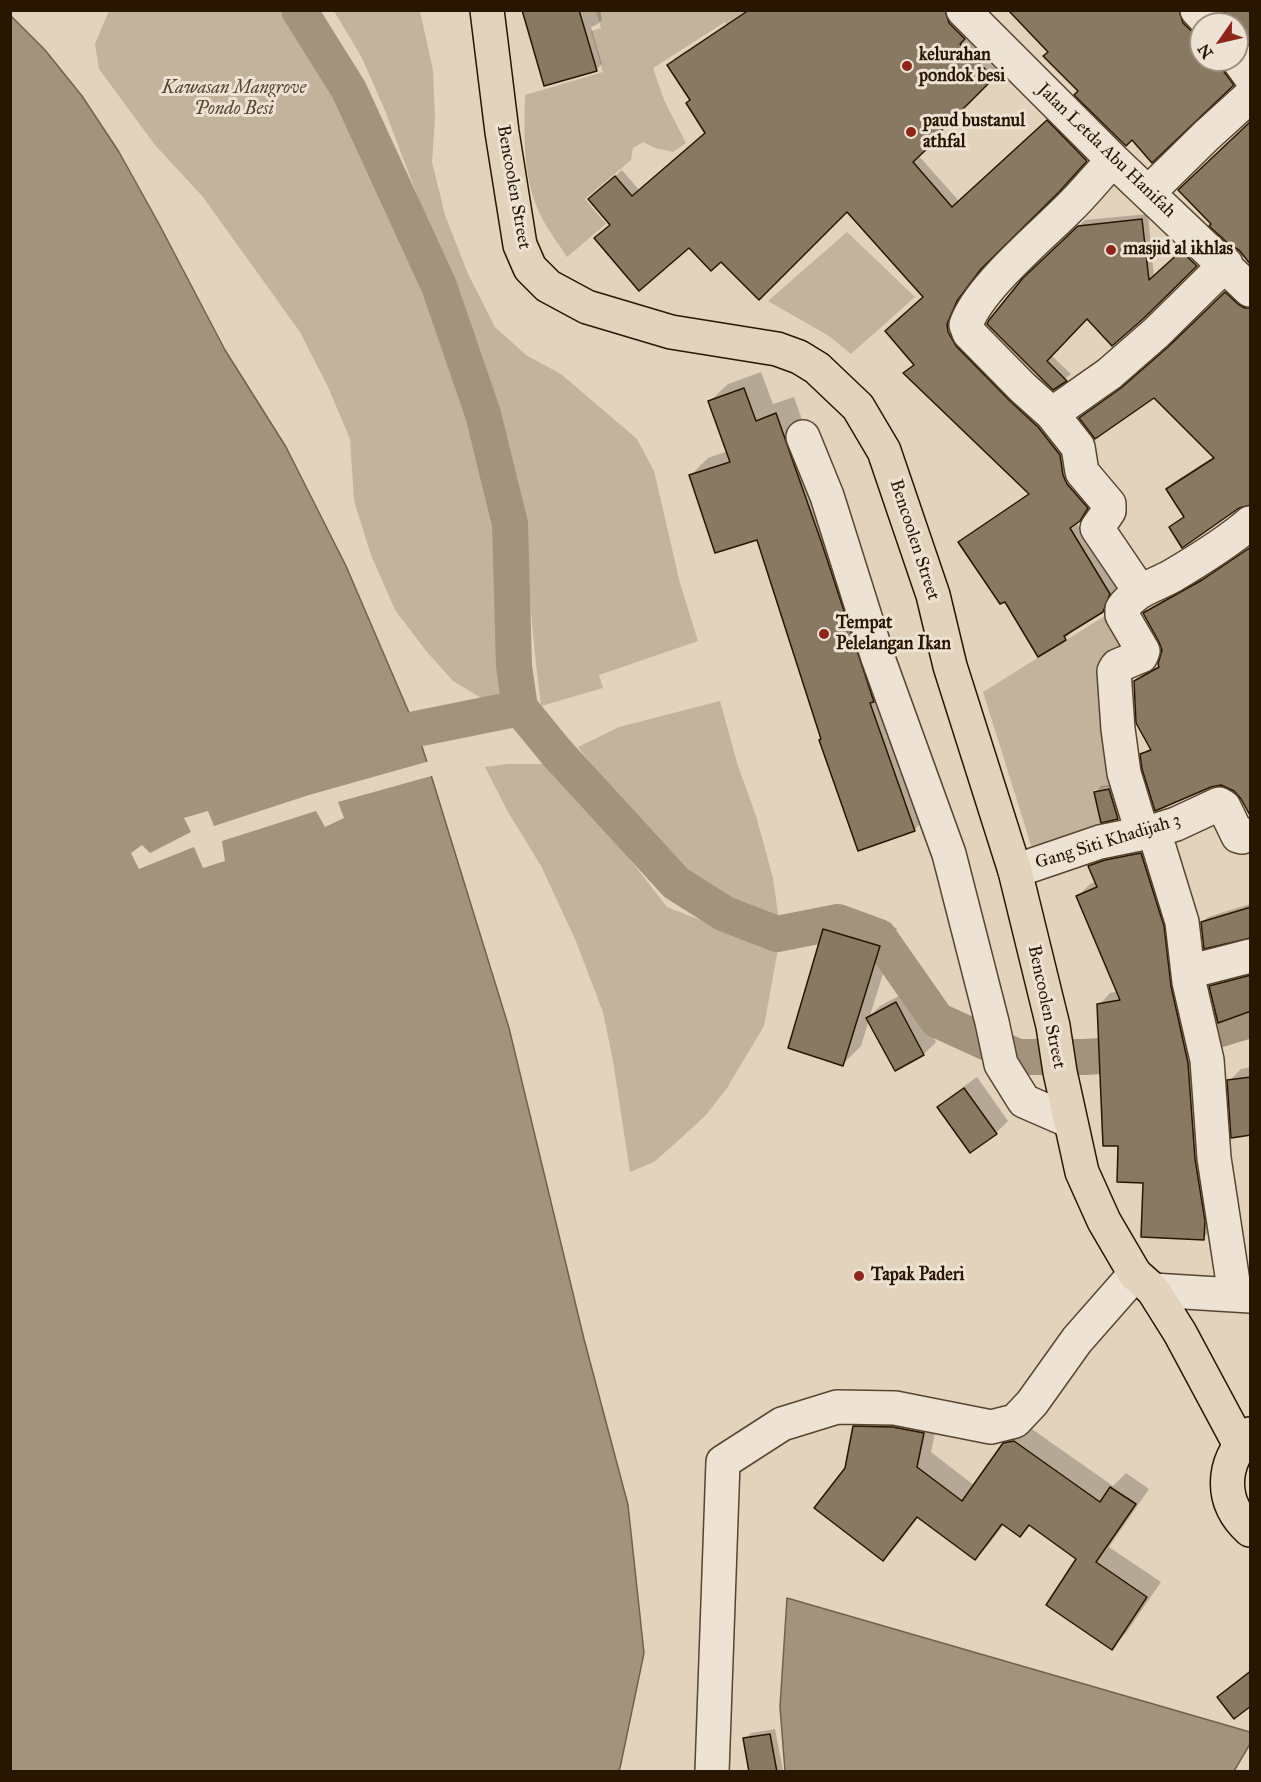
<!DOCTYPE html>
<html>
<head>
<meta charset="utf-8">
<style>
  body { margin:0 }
  #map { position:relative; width:1261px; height:1782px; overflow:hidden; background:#e3d3bc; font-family:"IM FELL Great Primer",serif }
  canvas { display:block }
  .frame { position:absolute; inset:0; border:12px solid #281600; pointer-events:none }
  .north { position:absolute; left:1189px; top:12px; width:60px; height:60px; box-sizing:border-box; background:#ede2d3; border:2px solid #9e907f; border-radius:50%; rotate:236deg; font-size:16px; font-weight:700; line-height:24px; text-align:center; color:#281600 }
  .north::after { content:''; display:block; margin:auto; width:21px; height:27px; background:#8f2418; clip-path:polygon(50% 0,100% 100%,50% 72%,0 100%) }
</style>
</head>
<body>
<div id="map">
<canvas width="1261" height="1782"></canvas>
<div class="frame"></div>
<div class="north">N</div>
</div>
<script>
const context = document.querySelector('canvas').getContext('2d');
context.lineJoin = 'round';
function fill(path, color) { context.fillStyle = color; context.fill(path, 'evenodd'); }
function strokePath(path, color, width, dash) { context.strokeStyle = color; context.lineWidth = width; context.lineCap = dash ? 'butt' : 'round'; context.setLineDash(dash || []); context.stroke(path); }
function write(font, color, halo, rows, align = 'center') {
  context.font = font + ' "IM FELL Great Primer",serif'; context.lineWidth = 6; context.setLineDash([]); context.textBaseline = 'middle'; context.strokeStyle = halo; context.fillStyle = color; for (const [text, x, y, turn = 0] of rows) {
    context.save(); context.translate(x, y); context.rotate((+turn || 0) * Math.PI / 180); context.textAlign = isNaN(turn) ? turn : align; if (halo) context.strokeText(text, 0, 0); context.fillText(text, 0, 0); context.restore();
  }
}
const green = new Path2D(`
  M111,10L279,11L291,24L351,123L435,304L463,376L480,436L497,517L502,569L503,617L499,650L508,701L488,702L453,681L427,652L395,610L371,555L354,501L350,439L328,387L300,332L203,197L155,145L99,69L95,44L108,13Z
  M334,11H420L433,70L435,119L432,162L445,215L468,274L495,327L526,355L561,374L637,439L654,471L680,583L698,641L599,675L603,688L541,706L535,655L519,485L500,414L384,108L362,58Z
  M596,11H759L748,58L725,22L653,68L664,100L686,143L673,152L655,148L643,142L633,148L631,160L585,199L606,224L567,257C560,246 551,234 544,222C522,182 524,139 525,95L603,72L591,31L601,28Z
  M847,232L915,297L851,354L829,336L768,301Z
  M1119,607L1142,650L1113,666L1126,783L1094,790L1102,829L1035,858L983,692Z
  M720,701L738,766L756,816L773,878L779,921C701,916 622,804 578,747L619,727Z
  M508,764H544L618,844L667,907L703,921L779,944L764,1026L727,1088L706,1115L679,1140L654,1162L630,1172L613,1061L603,1012L575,939L541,866L508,812L485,767Z`);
const water = new Path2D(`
  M10,15L45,50L82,96L119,152L159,224L225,350L286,447L346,566L416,729L427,762L509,1028L584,1339L628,1505L644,1653L620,1768L618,1771H11Z
  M787,1598L1250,1732V1744L1234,1771H785L780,1707Z`);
const pier = new Path2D(`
  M430,761L435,775L338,802L344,818L325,827L316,811L222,841L225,861L203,868L194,847L139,869L131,853L142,845L150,853L191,832L184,818L208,811L214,826L309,795Z`);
const shadow = new Path2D(`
  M523,10H600L602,20L596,25L591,27L602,64L596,70Z
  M748,10H953L971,31L965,36L999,71L934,136L936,138L918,155L959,201L1054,114L1093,153L1066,183L987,260L963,292L953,316L1045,420L1094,501L1087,512L1076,522L1116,587L1110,603L1102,611L1071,630L1072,632L1065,639L1006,600L960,542L967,536L1030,493L905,373L915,364L925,297L847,210L721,260L689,246L612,224L597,192L622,170L640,191L707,133L691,100L669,65L675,58Z
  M1010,10H1187L1201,28V60H1227L1239,78L1152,161L1132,138L1080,91L1050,52Z
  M1148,214L1154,277L1188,246L1202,259L1142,318L1087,317L1051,355L1071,374L1054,388L1011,294L1085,220Z
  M1232,286L1250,301V504L1170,527L1185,516L1167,489L1174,482L1215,456L1154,397L1081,418L1130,382L1177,341Z
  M761,372L773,404L794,397L840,526L932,812L914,830L822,738L758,538L691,475L708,458L728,451L710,401L728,384Z
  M1250,547V815L1242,797L1229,787L1142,755L1151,747L1135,682L1142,675L1160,665L1163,650L1145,614L1151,607L1210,573Z
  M1115,784L1123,812L1118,818L1102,821L1095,792L1101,786Z
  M1153,842L1175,914L1215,1226L1203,1238L1144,1182L1120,1144L1099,1005L1110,993L1118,991L1078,896L1090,884L1096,881L1090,866L1102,855Z
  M1250,904V936L1202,922L1208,917Z
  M843,912L897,928L870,1016L880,1006L908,991L936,1042L924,1054L895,1069L869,1020L861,1046L843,1064L825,930Z
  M1250,972V1010L1211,986L1217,981Z
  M1250,1067V1134L1229,1081L1241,1069Z
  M977,1077L1008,1121L996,1133L939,1107L952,1095Z
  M869,1412L938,1419L931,1452L975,1486L1004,1444L1019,1429L1029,1427L1113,1486L1126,1473L1149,1489L1109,1547L1161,1582L1126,1633L1112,1648L1078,1559L1031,1524L1020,1535L1004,1524L989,1544L975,1558L919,1516L897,1545L883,1559L846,1468L854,1427Z
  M1250,1670V1704L1219,1697L1229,1687Z
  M775,1729L783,1770L751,1772L745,1739L751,1733Z`);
const canal = new Path2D(`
  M299,10L349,90L439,286L483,414L510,524L514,666L520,708
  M416,729L520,708L556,752L676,883L725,914L777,934L838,922L879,937L937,1020L1018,1057H1085L1128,1054L1184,1040L1250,1020`);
const building = new Path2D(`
  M522,10H579L597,71L544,86Z
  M749,10H945L949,23L965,39L960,44L994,78L928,144L930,146L913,162L952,207L1047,120L1087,161L1059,192L981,269L957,301L947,324L948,332L956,346L1010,401L1038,427L1060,455L1063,475L1067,484L1088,508L1080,521L1070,528L1110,594L1103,612L1064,636L1066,640L1038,657L1005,602L1000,604L958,542L1029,494L903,373L914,365L885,331L923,297L847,212L759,300L721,262L711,271L689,248L639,291L594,238L610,225L588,199L615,176L632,196L705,133L686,103L690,100L667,65Z
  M1008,10H1179L1183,23L1201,40V60H1218L1222,69L1234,85L1152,163L1132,140L1126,146L1074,95L1078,91L1043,56L1048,52Z
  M1223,10H1251V46L1244,41L1237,40V24H1228V19Z
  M1251,121V265L1239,250L1231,246L1209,226L1211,224L1178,190Z
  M1142,219L1149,280L1181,251L1197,266L1143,319L1112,346L1087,319L1047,361L1067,381L1053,390L987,324L989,320L1023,278L1078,226Z
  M1225,292L1238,304L1245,308H1251V505L1239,508L1182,548L1169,527L1184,517L1166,489L1214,458L1154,398L1095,439L1079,418L1121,388L1168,347Z
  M744,388L756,421L776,413L822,544L874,702L870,703L915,831L858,851L819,740L821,739L757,540L715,553L689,475L730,462L708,401Z
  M1251,547V817L1241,799L1234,791L1221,785L1211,787L1155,811L1142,769L1140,754L1151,750L1136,723L1134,681L1159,667L1158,664L1162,650L1159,642L1143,613L1202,580Z
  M1109,789L1118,819L1101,823L1094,792Z
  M1141,853L1164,926L1171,986L1188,1063L1195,1159L1205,1221L1204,1240L1141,1237L1143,1183L1117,1182L1118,1146H1103L1097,1004L1120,1000L1076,896L1097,887L1088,866L1105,860Z
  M1251,907V938L1204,949L1201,922Z
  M823,929L880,946L843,1066L788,1048Z
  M1251,975V1011L1218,1023L1209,986Z
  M896,1002L924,1055L895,1071L866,1018Z
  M1251,1077V1135L1231,1138L1227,1080Z
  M964,1088L997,1134L970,1153L937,1107Z
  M853,1426L893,1427L924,1433L917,1467L962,1501L1003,1443L1014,1441L1100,1502L1110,1487L1136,1504L1096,1562L1147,1597L1112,1650L1046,1605L1076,1559L1029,1525L1020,1537L1002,1524L975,1560L917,1517L883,1561L814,1508L845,1468Z
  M1251,1671V1706L1234,1719L1217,1697Z
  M770,1734L777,1772H749L743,1738Z`);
const minor = new Path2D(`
  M963,10L1113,160L1250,290
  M1197,10L1210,24
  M1237,58L1250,76
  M1148,193L1206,136L1250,96
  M1052,414L1023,388L969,333L966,325C977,290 1039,238 1066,211C1083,195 1097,177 1113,160
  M803,437L827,496L878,658L949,854L992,1022L1001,1064L1024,1101L1070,1121
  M1139,590L1097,528L1109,511V504L1082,472L1078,447L1052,414L1109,374L1156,333L1226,264
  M1154,831L1182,922L1189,982L1207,1060L1214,1158L1235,1295
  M1142,832L1124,773L1118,729L1114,671L1117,666L1141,656L1143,651L1122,615V609C1136,589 1152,587 1172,576C1199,560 1227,543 1250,523
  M1015,871L1100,842L1154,831L1176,824L1219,804L1224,807L1238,836L1242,837L1250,835
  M1188,972L1250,956
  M1153,1290L1250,1296
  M712,1772L723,1462L782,1424L837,1407L895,1408L991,1427L1015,1421L1032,1403L1077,1340L1135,1274`);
const major = new Path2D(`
  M487,10L502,132L520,245L530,268L548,286L587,307L671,332L777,349L799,357L817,368L858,407L884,451L933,595L950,666L1015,871L1053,1026L1060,1072L1082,1172L1104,1221L1135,1274L1153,1290L1180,1333L1240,1445
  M1250,1434C1221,1463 1219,1502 1250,1530`);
const markers = [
  [907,66,6,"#8f2418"],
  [911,132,6,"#8f2418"],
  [1111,250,6,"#8f2418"],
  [824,634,6,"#8f2418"],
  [859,1276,6,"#8f2418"]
];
const poiNames = [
  ["kelurahan",919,56],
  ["pondok besi",919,77],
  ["paud bustanul",923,122],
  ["athfal",923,143],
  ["masjid al ikhlas",1123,250],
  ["Tempat",836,624],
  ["Pelelangan Ikan",836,645],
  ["Tapak Paderi",871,1276]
];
const parkNames = [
  ["Kawasan Mangrove",234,89],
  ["Pondo Besi",234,110]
];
const streetNames = [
  ["Jalan Letda Abu Hanifah",1106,151,44],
  ["Bencoolen Street",513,187,80],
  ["Bencoolen Street",914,540,72],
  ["Gang Siti Khadijah 3",1108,842,-17],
  ["Bencoolen Street",1046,1007,78]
];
fill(green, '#c3b39c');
fill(water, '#a3937c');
strokePath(water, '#72614a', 1.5);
fill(pier, '#e3d3bc');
fill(shadow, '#0003');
strokePath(canal, '#a3937c', 36);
fill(building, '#897862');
strokePath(building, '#281600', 1.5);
strokePath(minor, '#57452f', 36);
strokePath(major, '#281600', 36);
strokePath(minor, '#ede2d3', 33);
strokePath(major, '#e3d3bc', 33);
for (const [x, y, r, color] of markers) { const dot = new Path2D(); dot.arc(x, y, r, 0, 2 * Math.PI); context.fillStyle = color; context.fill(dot); strokePath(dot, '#ede2d3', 2); }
write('bold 18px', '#281600', '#ede2d3', poiNames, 'left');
write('italic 18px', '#56452f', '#ede2d3', parkNames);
write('18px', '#281600', '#ede2d3', streetNames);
</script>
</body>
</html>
